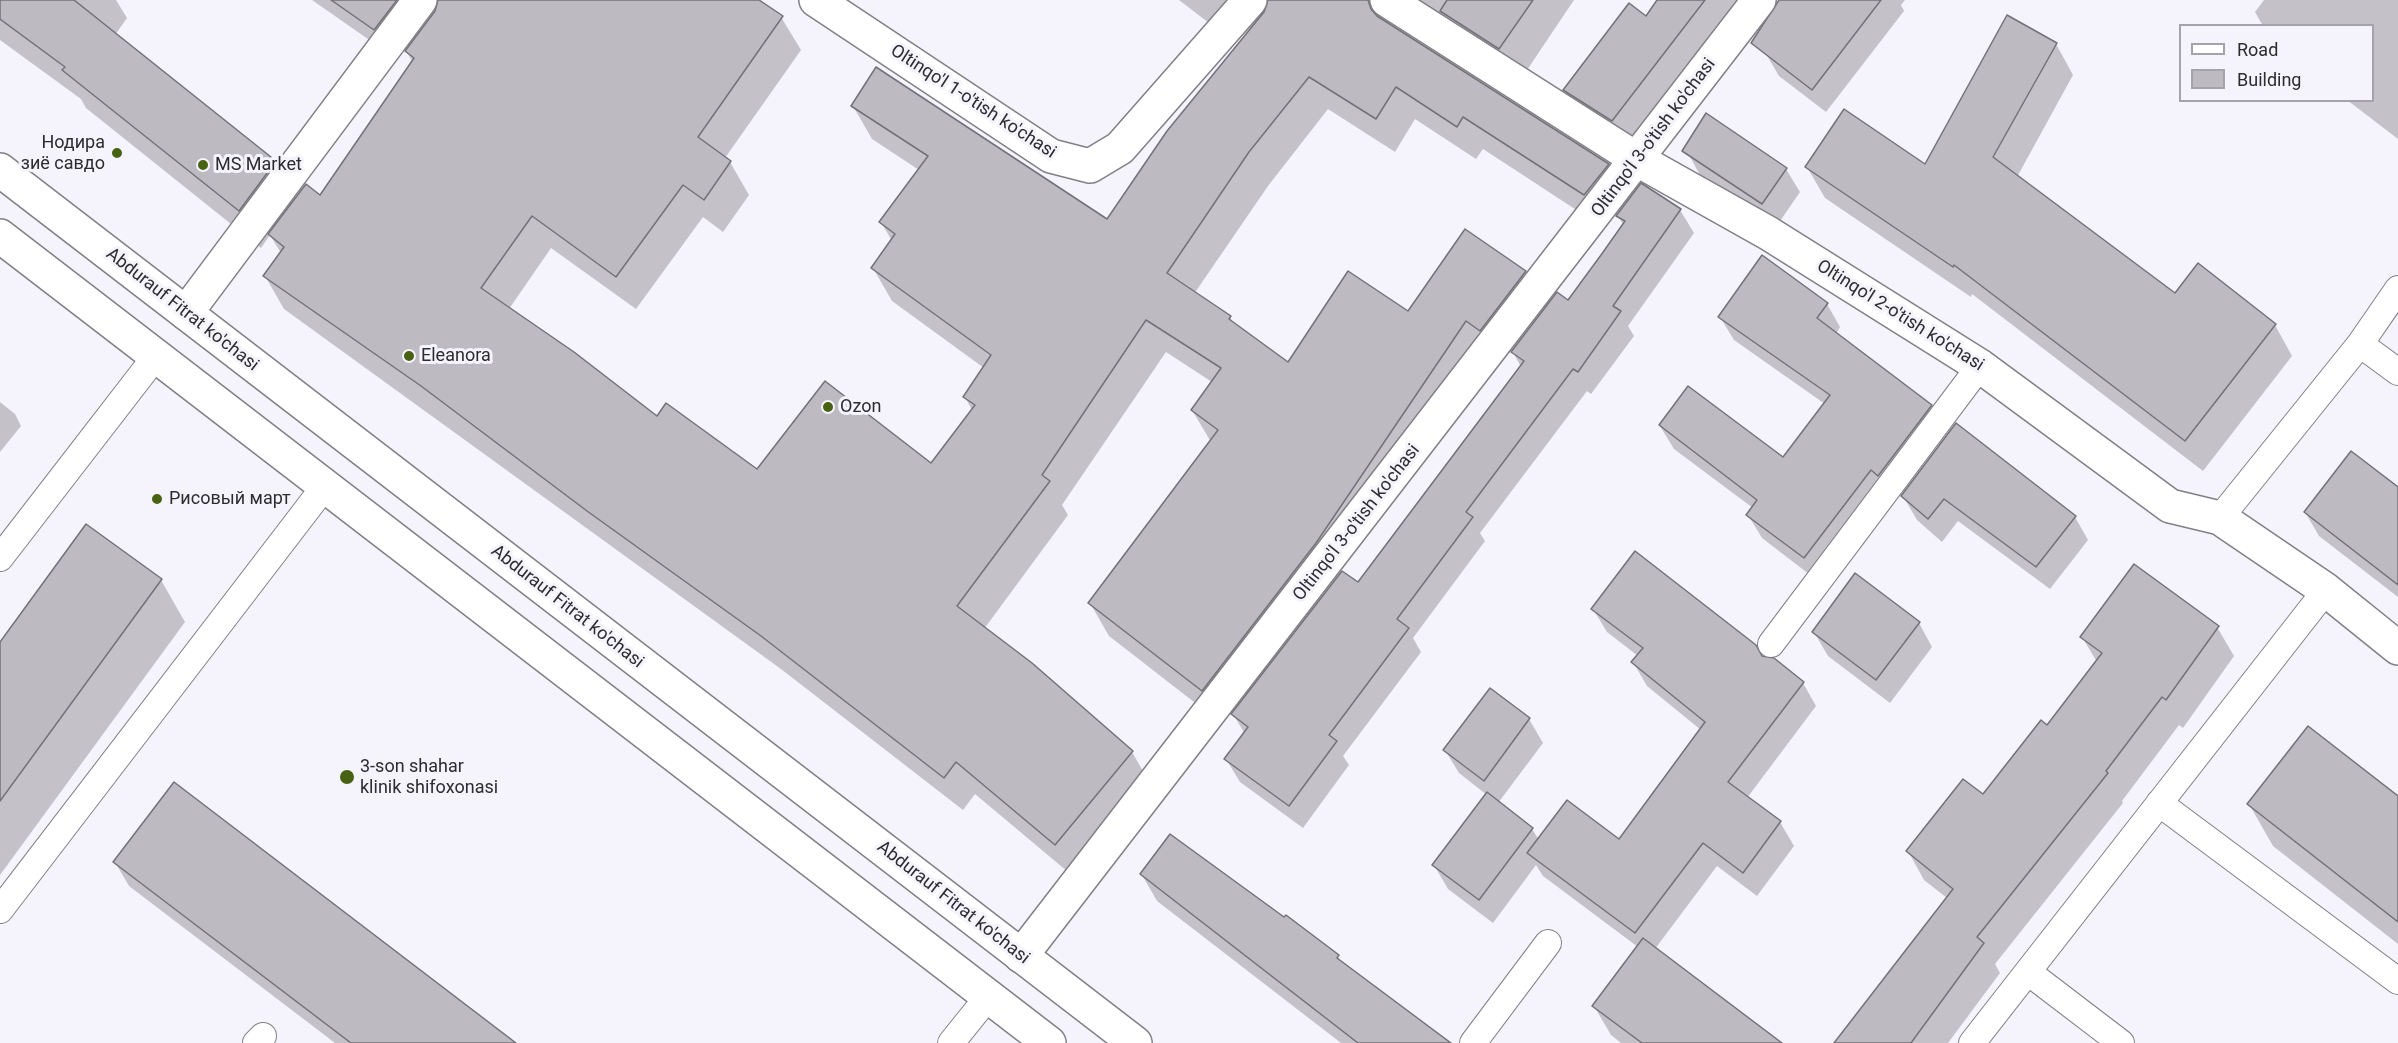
<!DOCTYPE html>
<html>
<head>
<meta charset="utf-8">
<style>
  body { margin:0 }
  #map { position:relative; width:2398px; height:1043px; overflow:hidden; background:#f5f3fb; font-family:Roboto,sans-serif }
  canvas { display:block }
  .legend { position:absolute; left:2179px; top:24px; width:195px; height:78px; box-sizing:border-box; background:#f5f3fb; border:2px solid #a5a3a9; margin:0; padding:8px 10px; list-style:none; font-size:18px; color:#2d2c2f }
  .legend li { display:flex; align-items:center; gap:12px; height:30px }
  .legend b { width:30px; border:2px solid #a5a3a9 }
</style>
</head>
<body>
<div id="map">
<canvas width="2398" height="1043"></canvas>
<ul class="legend">
<li><b style="height:8px;background:#fff"></b>Road</li>
<li><b style="height:16px;background:#bdbac2"></b>Building</li>
</ul>
</div>
<script>
const context = document.querySelector('canvas').getContext('2d');
context.lineJoin = 'round';
function fill(path, color) { context.fillStyle = color; context.fill(path, 'evenodd'); }
function strokePath(path, color, width, dash) { context.strokeStyle = color; context.lineWidth = width; context.lineCap = dash ? 'butt' : 'round'; context.setLineDash(dash || []); context.stroke(path); }
function write(font, color, halo, rows, align = 'center') {
  context.font = font + ' Roboto,sans-serif'; context.lineWidth = 6; context.setLineDash([]); context.textBaseline = 'middle'; context.strokeStyle = halo; context.fillStyle = color; for (const [text, x, y, turn = 0] of rows) {
    context.save(); context.translate(x, y); context.rotate((+turn || 0) * Math.PI / 180); context.textAlign = isNaN(turn) ? turn : align; if (halo) context.strokeText(text, 0, 0); context.fillText(text, 0, 0); context.restore();
  }
}
const shadow = new Path2D(`
  M0,0H116L127,18L115,35L275,162L297,199L320,197L413,63L407,52L457,0H757L781,17L801,50L725,158L730,162L749,195L723,232L703,217L636,309L551,248L509,309L657,418L758,471L932,465L972,410L965,397L984,368L892,301L873,268L892,241L881,222L919,170L872,139L853,106L1107,221L1262,16L1235,43L1179,0H1574L1519,82L1398,16L1389,25L1608,165L1627,198L1604,228L1483,149L1476,159L1415,119L1395,152L1328,109L1268,186L1194,294L1230,317L1234,325L1289,364L1408,313L1525,272L1544,305L1221,723L1109,636L1090,603L1211,442L1192,410L1212,382L1166,352L1062,505L1068,515L984,629L1132,752L1151,785L1074,877L975,794L963,810L781,669L284,309L265,276L281,253L270,235L261,248L86,108L81,99L0,40Z
  M312,0H398L411,22L388,53Z
  M1658,0H1737L1626,144L1578,113L1564,90L1646,18Z
  M1805,0H1905L1901,5L1904,11L1826,112L1779,76L1765,52Z
  M2264,0H2398V139L2347,100H2372V26H2263L2255,12Z
  M2056,44L2073,75L2017,177L2175,295L2275,325L2292,356L2203,471L1972,294L1971,297L1825,198L1807,167L1925,166Z
  M1688,153L1786,169L1800,192L1776,227L1701,177Z
  M1642,185L1680,210L1694,233L1628,326L1634,336L1591,394L1587,391L1480,533L1485,541L1413,638L1421,652L1343,756L1349,765L1303,828L1240,782L1226,759L1245,734L1233,714L1358,584L1521,367L1513,352L1568,302L1624,226L1618,216Z
  M1827,304L1840,327L1836,334L1931,406L1945,429L1818,581L1762,538L1748,515L1753,508L1674,449L1660,426L1783,460L1825,404L1734,340L1720,317Z
  M0,402L15,414L21,426L0,452Z
  M1956,425L2075,517L2088,540L2050,589L1958,521L1942,542L1917,520L1903,496Z
  M2398,489V597L2319,536L2305,512Z
  M161,580L185,622L0,875V644Z
  M1593,609L1762,657L1803,683L1816,706L1747,798L1780,822L1794,846L1757,896L1717,866L1655,949L1765,1043H1621L1611,1035L1594,1006L1638,947L1543,876L1536,865L1493,923L1448,889L1434,865L1487,795L1459,773L1445,750L1490,690L1529,719L1543,743L1498,803L1532,829L1539,840L1619,842L1701,730L1647,686L1633,662L1638,656L1607,632Z
  M1919,623L1932,647L1890,703L1828,656L1814,632Z
  M2217,627L2234,656L2183,728L2179,725L2122,801L2123,803L1995,964L2000,973L1948,1043H1837L1947,898L1924,880L1908,851L1983,796L2047,727L2097,662L2082,637Z
  M2398,798V944L2273,846L2249,804Z
  M115,862L513,1043H335L129,886Z
  M1142,875L1284,920L1286,917L1446,1043H1341L1157,901Z`);
const building = new Path2D(`
  M0,0H74L276,161L239,211L62,70L65,67L0,19Z
  M331,0H397L374,30Z
  M438,0H759L783,16L698,137L731,161L704,200L683,185L616,277L532,216L481,288L574,352L657,416L666,403L757,469L825,381L931,463L975,405L963,397L991,355L871,268L895,234L879,222L928,156L851,106L876,67L1107,219L1167,131L1264,12L1268,0H1368L1371,9L1377,16L1609,164L1584,195L1463,117L1457,127L1396,87L1376,119L1309,77L1249,152L1167,273L1231,316L1229,319L1288,362L1348,271L1408,311L1465,229L1526,271L1480,331L1466,321L1316,543L1202,691L1088,603L1218,430L1191,410L1221,368L1146,320L1042,475L1050,481L957,606L1032,663L1133,751L1055,845L956,762L944,778L761,636L587,511L421,386L263,276L284,247L268,234L306,184L320,195L414,58L405,51L435,11Z
  M1447,0H1533L1499,49L1440,11Z
  M1657,0H1705L1612,121L1563,90L1629,3L1646,16Z
  M1779,0H1881L1812,90L1751,43Z
  M2007,15L2057,43L1993,157L2175,293L2198,263L2276,324L2185,441L1954,265L1953,267L1805,167L1844,109L1925,164Z
  M1706,113L1787,168L1762,204L1682,151Z
  M1641,183L1681,209L1613,306L1621,311L1578,372L1573,369L1466,512L1473,517L1397,619L1409,628L1329,735L1337,741L1289,806L1224,759L1248,727L1231,714L1342,571L1358,582L1524,361L1511,352L1557,292L1568,300L1601,255L1625,221L1616,216Z
  M1762,255L1828,303L1817,318L1932,405L1878,476L1871,470L1804,558L1746,515L1757,500L1659,425L1688,386L1783,457L1830,395L1718,317Z
  M1956,423L2076,516L2036,567L1944,499L1928,519L1901,496Z
  M2351,451L2398,487V585L2304,512Z
  M86,524L162,579L0,801V642Z
  M1635,551L1756,645L1762,656L1774,658L1804,682L1728,782L1781,821L1743,873L1703,843L1635,933L1527,853L1567,800L1619,839L1705,722L1631,662L1643,648L1591,609Z
  M2134,564L2219,626L2166,700L2162,697L2106,771L2108,773L1977,937L1984,943L1911,1043H1834L1953,889L1906,851L1963,779L1983,794L2041,720L2047,725L2102,653L2080,637Z
  M1855,573L1920,622L1876,680L1812,632Z
  M1490,688L1530,718L1484,781L1443,750Z
  M2308,726L2398,796V922L2247,804Z
  M174,782L516,1043H351L113,862Z
  M1487,792L1533,828L1479,900L1432,865Z
  M1170,834L1284,917L1286,915L1339,955L1337,958L1451,1043H1358L1140,874Z
  M1643,938L1782,1043H1642L1592,1006Z`);
const service = new Path2D(`
  M2360,344L2398,372
  M2220,518L2360,344L2398,289
  M0,558L156,356
  M1771,644L1980,366
  M2159,803L2398,981
  M0,910L325,486
  M2028,972L2121,1043
  M256,1043L263,1036
  M951,1043L988,997
  M1473,1043L1548,943
  M1972,1043L2326,590`);
const minor = new Path2D(`
  M816,0L1051,156L1090,166L1120,148L1250,0
  M1387,0L1638,160L1768,233L1980,366L2170,506L2220,518L2326,590L2398,648
  M186,313L420,0
  M1021,956L1759,0`);
const secondary = new Path2D(`
  M0,170L1135,1043
  M0,236L1049,1043`);
const markers = [
  [117,153,6,"#476213"],
  [203,165,6,"#476213"],
  [409,356,6,"#476213"],
  [828,407,6,"#476213"],
  [157,499,6,"#476213"],
  [347,777,8,"#476213"]
];
const streetNames = [
  ["Oltinqo'l 1-o'tish ko'chasi",973,102,33],
  ["Oltinqo'l 3-o'tish ko'chasi",1654,138,-53],
  ["Abdurauf Fitrat ko'chasi",182,310,38],
  ["Oltinqo'l 2-o'tish ko'chasi",1900,316,32],
  ["Oltinqo'l 3-o'tish ko'chasi",1357,523,-52],
  ["Abdurauf Fitrat ko'chasi",567,607,38],
  ["Abdurauf Fitrat ko'chasi",953,903,38]
];
const poiNames = [
  ["Нодира",105,143,"right"],
  ["зиё савдо",105,164,"right"],
  ["MS Market",215,165],
  ["Eleanora",421,356],
  ["Ozon",840,407],
  ["Рисовый март",169,499],
  ["3-son shahar",360,767],
  ["klinik shifoxonasi",360,788]
];
fill(shadow, '#0003');
fill(building, '#bdbac2');
strokePath(building, '#747279', 1.5);
strokePath(service, '#827f86', 28);
strokePath(minor, '#827f86', 36);
strokePath(secondary, '#827f86', 36);
strokePath(service, '#fff', 26);
strokePath(minor, '#fff', 33);
strokePath(secondary, '#fff', 33);
for (const [x, y, r, color] of markers) { const dot = new Path2D(); dot.arc(x, y, r, 0, 2 * Math.PI); context.fillStyle = color; context.fill(dot); strokePath(dot, '#f5f3fb', 2); }
write('18px', '#2d2c2f', '#f5f3fb', streetNames);
write('18px', '#2d2c2f', '#f5f3fb', poiNames, 'left');
</script>
</body>
</html>
